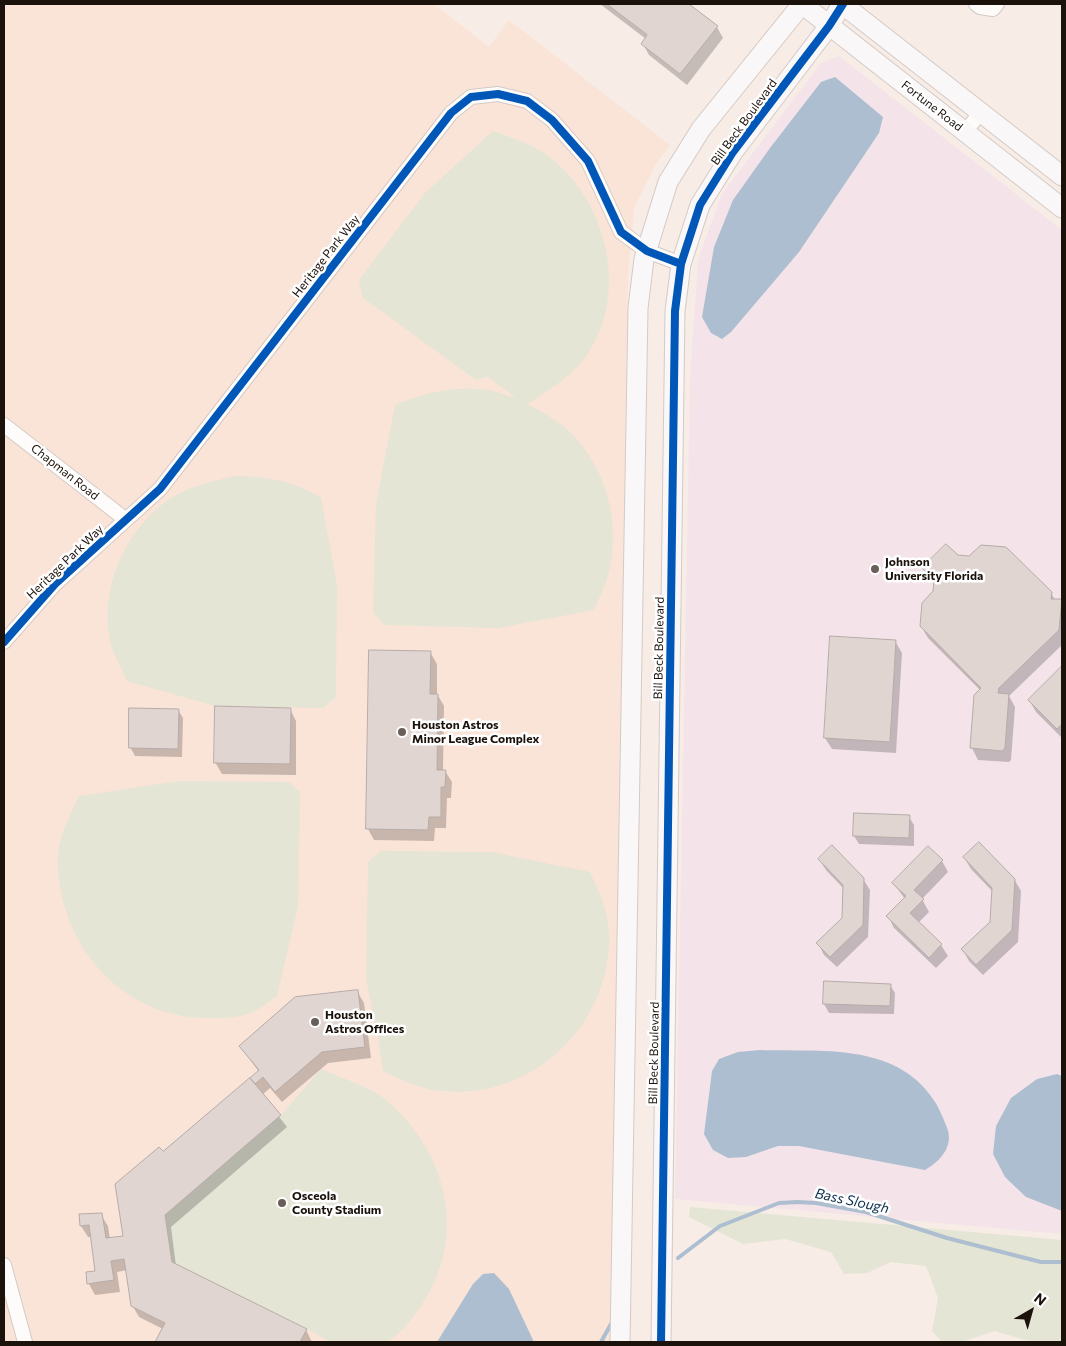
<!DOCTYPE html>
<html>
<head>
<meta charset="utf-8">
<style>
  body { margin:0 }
  #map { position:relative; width:1066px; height:1346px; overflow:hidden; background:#f7ece6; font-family:Commissioner,sans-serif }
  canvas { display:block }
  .frame { position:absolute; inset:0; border:5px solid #1c120c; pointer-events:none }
  .north { position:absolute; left:1006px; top:1286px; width:50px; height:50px; -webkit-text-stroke:4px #fff; paint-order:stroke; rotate:38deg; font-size:14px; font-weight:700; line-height:20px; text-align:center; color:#1c120c }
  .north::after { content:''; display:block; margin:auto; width:18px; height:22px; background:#1c120c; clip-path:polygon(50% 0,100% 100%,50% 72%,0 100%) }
</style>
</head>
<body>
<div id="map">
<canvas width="1066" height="1346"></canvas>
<div class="frame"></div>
<div class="north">N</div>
</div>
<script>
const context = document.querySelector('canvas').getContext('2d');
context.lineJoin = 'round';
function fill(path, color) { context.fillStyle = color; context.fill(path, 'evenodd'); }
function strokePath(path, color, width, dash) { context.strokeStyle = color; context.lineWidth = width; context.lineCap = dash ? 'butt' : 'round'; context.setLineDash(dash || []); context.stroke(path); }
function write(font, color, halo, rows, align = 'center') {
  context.font = font + ' Commissioner,sans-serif'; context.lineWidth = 5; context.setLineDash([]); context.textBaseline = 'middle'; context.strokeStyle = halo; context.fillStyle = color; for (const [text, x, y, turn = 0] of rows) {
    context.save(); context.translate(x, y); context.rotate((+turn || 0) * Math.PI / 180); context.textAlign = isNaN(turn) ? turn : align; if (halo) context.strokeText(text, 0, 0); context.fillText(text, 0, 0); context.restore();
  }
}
const built = new Path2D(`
  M4,4H434L489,47L509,20L670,145L656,164L634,208L628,277L612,1342H4Z`);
const education = new Path2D(`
  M839,56L1062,230V1234L675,1199L690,379L698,260L722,194L821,63Z`);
const green = new Path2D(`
  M493,131C506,136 520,140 532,146C602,183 633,286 588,353C573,376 550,389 528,404C542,412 557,420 569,431C606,467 621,522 609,571C606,584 599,598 594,610L498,628L385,625L373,613L376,504L395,405C426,392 460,384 494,391C501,393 509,397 516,398L488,377L476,380L362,297L359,280L425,193Z
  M237,476C273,477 289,481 321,497L337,586L336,697L323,708L215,706L127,681C123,672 118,662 114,653C95,599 121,536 165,502C185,487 212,481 237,476Z
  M179,781L289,782L300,792L298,906L277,996C268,1002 258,1011 248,1014C236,1018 223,1018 210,1018C122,1020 56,942 58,857C59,835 70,815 79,796Z
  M381,851L491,852L590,872C599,891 608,911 609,933C612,1023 534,1100 443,1091C422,1090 401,1080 383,1071L379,1043L366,979L368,862Z
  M321,1069C346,1080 376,1088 395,1108C449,1161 466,1239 422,1304C413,1318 401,1334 386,1342H331L307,1329L300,1342H155L165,1323L131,1306L124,1259L111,1261L114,1280L87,1284L86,1272L95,1271L89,1226H80L79,1214L102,1213L106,1238L123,1236L115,1184L159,1147L163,1151L250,1078L281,1115Z
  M690,1207L1062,1240V1342H1032L995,1331L961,1342H942L932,1331L938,1298L926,1266L891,1262L867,1273L844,1274L831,1252L785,1239L743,1244L689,1217Z`);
const water = new Path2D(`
  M835,77L883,117L879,133L799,252L731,332L722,339L711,333L702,317L714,247L733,200L770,148L821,82Z
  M760,1050C819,1052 895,1042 933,1099C938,1106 942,1115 945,1123C956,1144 942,1160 925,1170L799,1146H778L746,1157L728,1158L713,1150L704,1134L712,1071L719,1059L738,1052Z
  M1057,1074L1062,1076V1211L1026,1197L1005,1177L993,1154L996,1126L1011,1098L1037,1079Z
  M494,1273L509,1289L534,1342H437L473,1284L483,1274Z`);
const shadow = new Path2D(`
  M600,4H687L717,27L723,38L687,85L649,55L643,44L646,39Z
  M958,557L1051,593L1055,600L1062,603V645L1009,696L1015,707L1011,760L1009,762L978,760L972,748L975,696L980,690L928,638L921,626L935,585L924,569Z
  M895,641L902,653L896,753L832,749L825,738Z
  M430,652L437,664V694L444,706L443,771H445L452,782L451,798H447L446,828H435L434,841L374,840L368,829Z
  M1062,668V738L1036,712L1029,700Z
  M290,709L296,721V775L222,774L215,762Z
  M178,710L183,718L182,757L135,756L130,747Z
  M909,817L914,825V846L859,844L854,836Z
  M964,857L1014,879L1021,891L1018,942L983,975L969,961L963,950L991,922L993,892L971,869Z
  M819,859L863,879L870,890L868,937L837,967L824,955L818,943L843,918L844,889L826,870Z
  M942,861L948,872L922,899L929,912L918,923L941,945L948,956L936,968L894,928L888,916L905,899L894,884Z
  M825,983L890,985L895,993L894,1014L829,1013L824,1004Z
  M357,991L364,1003L371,1058L328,1063L282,1102L270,1088L262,1095L287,1127L171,1227L176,1266L306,1330L312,1342H157L163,1329L139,1317L132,1305L127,1270L117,1272L120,1292L95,1295L89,1284L97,1272L92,1237H88L81,1226L101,1215L108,1226L110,1239L124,1237L163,1153L259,1072L240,1046Z`);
const stream = new Path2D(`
  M678,1258L720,1226L779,1203L797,1202L816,1203L866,1212L947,1238L1041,1262H1062
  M601,1342L611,1324`);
const building = new Path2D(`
  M607,4H689L718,26L680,74L641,44L647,35Z
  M946,544L958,555L969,556L981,545L1006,547L1052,592L1051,599H1062L1059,630L999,688L998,693L1009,694L1005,748L1002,751L970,748L974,695L981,688L920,626L922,603L933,591L934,580L922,568Z
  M830,636L896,640L890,742L824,738Z
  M369,650L431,651L430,694H438L437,770H446L445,787H441V817H429L428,830L366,829Z
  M1062,666V724L1057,729L1028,700Z
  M215,706L291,708L290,764L214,763Z
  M129,708L179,709L178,749L129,748Z
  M854,813L910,815L909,838L853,836Z
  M979,842L1015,879L1012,930L976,965L961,949L990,922L992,888L963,857Z
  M832,845L864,878L863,925L830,957L816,943L842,918L843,885L818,859Z
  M928,846L943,860L914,890L924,899L910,913L942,944L929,958L886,916L906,896L892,883Z
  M824,981L891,984L890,1006L823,1004Z
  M358,990L365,1047L322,1052L275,1092L263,1077L255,1084L250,1078L259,1070L239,1046L295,997Z
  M250,1078L281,1115L165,1215L172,1262L307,1329L300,1342H155L165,1323L131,1306L124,1259L111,1261L114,1280L87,1284L86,1272L95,1271L89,1225L80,1226L79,1214L102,1213L106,1238L123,1236L115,1184L159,1147L163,1151Z`);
const street = new Path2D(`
  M976,4L980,7L993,9L997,4
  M965,132L981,112
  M4,425L125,519
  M4,642L55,584L160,489L451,113L471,97L498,94L527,101L552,120L588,161L621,232L647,251L681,264
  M4,1265L25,1342`);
const secondary = new Path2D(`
  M802,4L1062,208
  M842,4L1062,176
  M620,1342L638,308L644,259L668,182L701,129L802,4
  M661,1342L675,311L681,264L700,205L733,152L829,26L842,4`);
const cycleway = new Path2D(`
  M4,642L55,584L160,489L451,113L471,97L498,94L527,101L552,120L588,161L621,232L647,251L681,264
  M661,1342L675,311L681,264L700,205L733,152L829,26L843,4`);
const markers = [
  [875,569,5,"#695e58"],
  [402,732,5,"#695e58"],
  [315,1022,5,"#695e58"],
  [282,1203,5,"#695e58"]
];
const streetNames = [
  ["Fortune Road",932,106,38],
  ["Bill Beck Boulevard",744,122,-54],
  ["Heritage Park Way",326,256,-52],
  ["Chapman Road",65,472,38],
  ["Heritage Park Way",65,562,-44],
  ["Bill Beck Boulevard",659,648,-89],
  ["Bill Beck Boulevard",654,1053,-89]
];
const poiNames = [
  ["Johnson",885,562],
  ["University Florida",885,576],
  ["Houston Astros",412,725],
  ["Minor League Complex",412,739],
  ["Houston",325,1015],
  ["Astros Offices",325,1029],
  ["Osceola",292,1196],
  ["County Stadium",292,1210]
];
const waterNames = [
  ["Bass Slough",852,1201,12]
];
fill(built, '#fae4d8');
fill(education, '#f4e4ea');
fill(green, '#e4e5d5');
fill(water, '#adbed0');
fill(shadow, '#0003');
strokePath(stream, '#adbed0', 4);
fill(building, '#e0d5d1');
strokePath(building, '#b7aca9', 1);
strokePath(street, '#d4cac4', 16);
strokePath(secondary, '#d4cac4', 21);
strokePath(street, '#fefcfb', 14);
strokePath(secondary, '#faf7f9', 19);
strokePath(cycleway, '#0057b8', 8);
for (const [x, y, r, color] of markers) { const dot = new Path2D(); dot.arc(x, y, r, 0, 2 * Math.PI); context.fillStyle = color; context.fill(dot); strokePath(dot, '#fff', 2); }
write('12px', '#1c120c', '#fff', streetNames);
write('bold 12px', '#1c120c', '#fff', poiNames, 'left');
write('italic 14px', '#0a304c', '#fff', waterNames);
</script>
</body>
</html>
